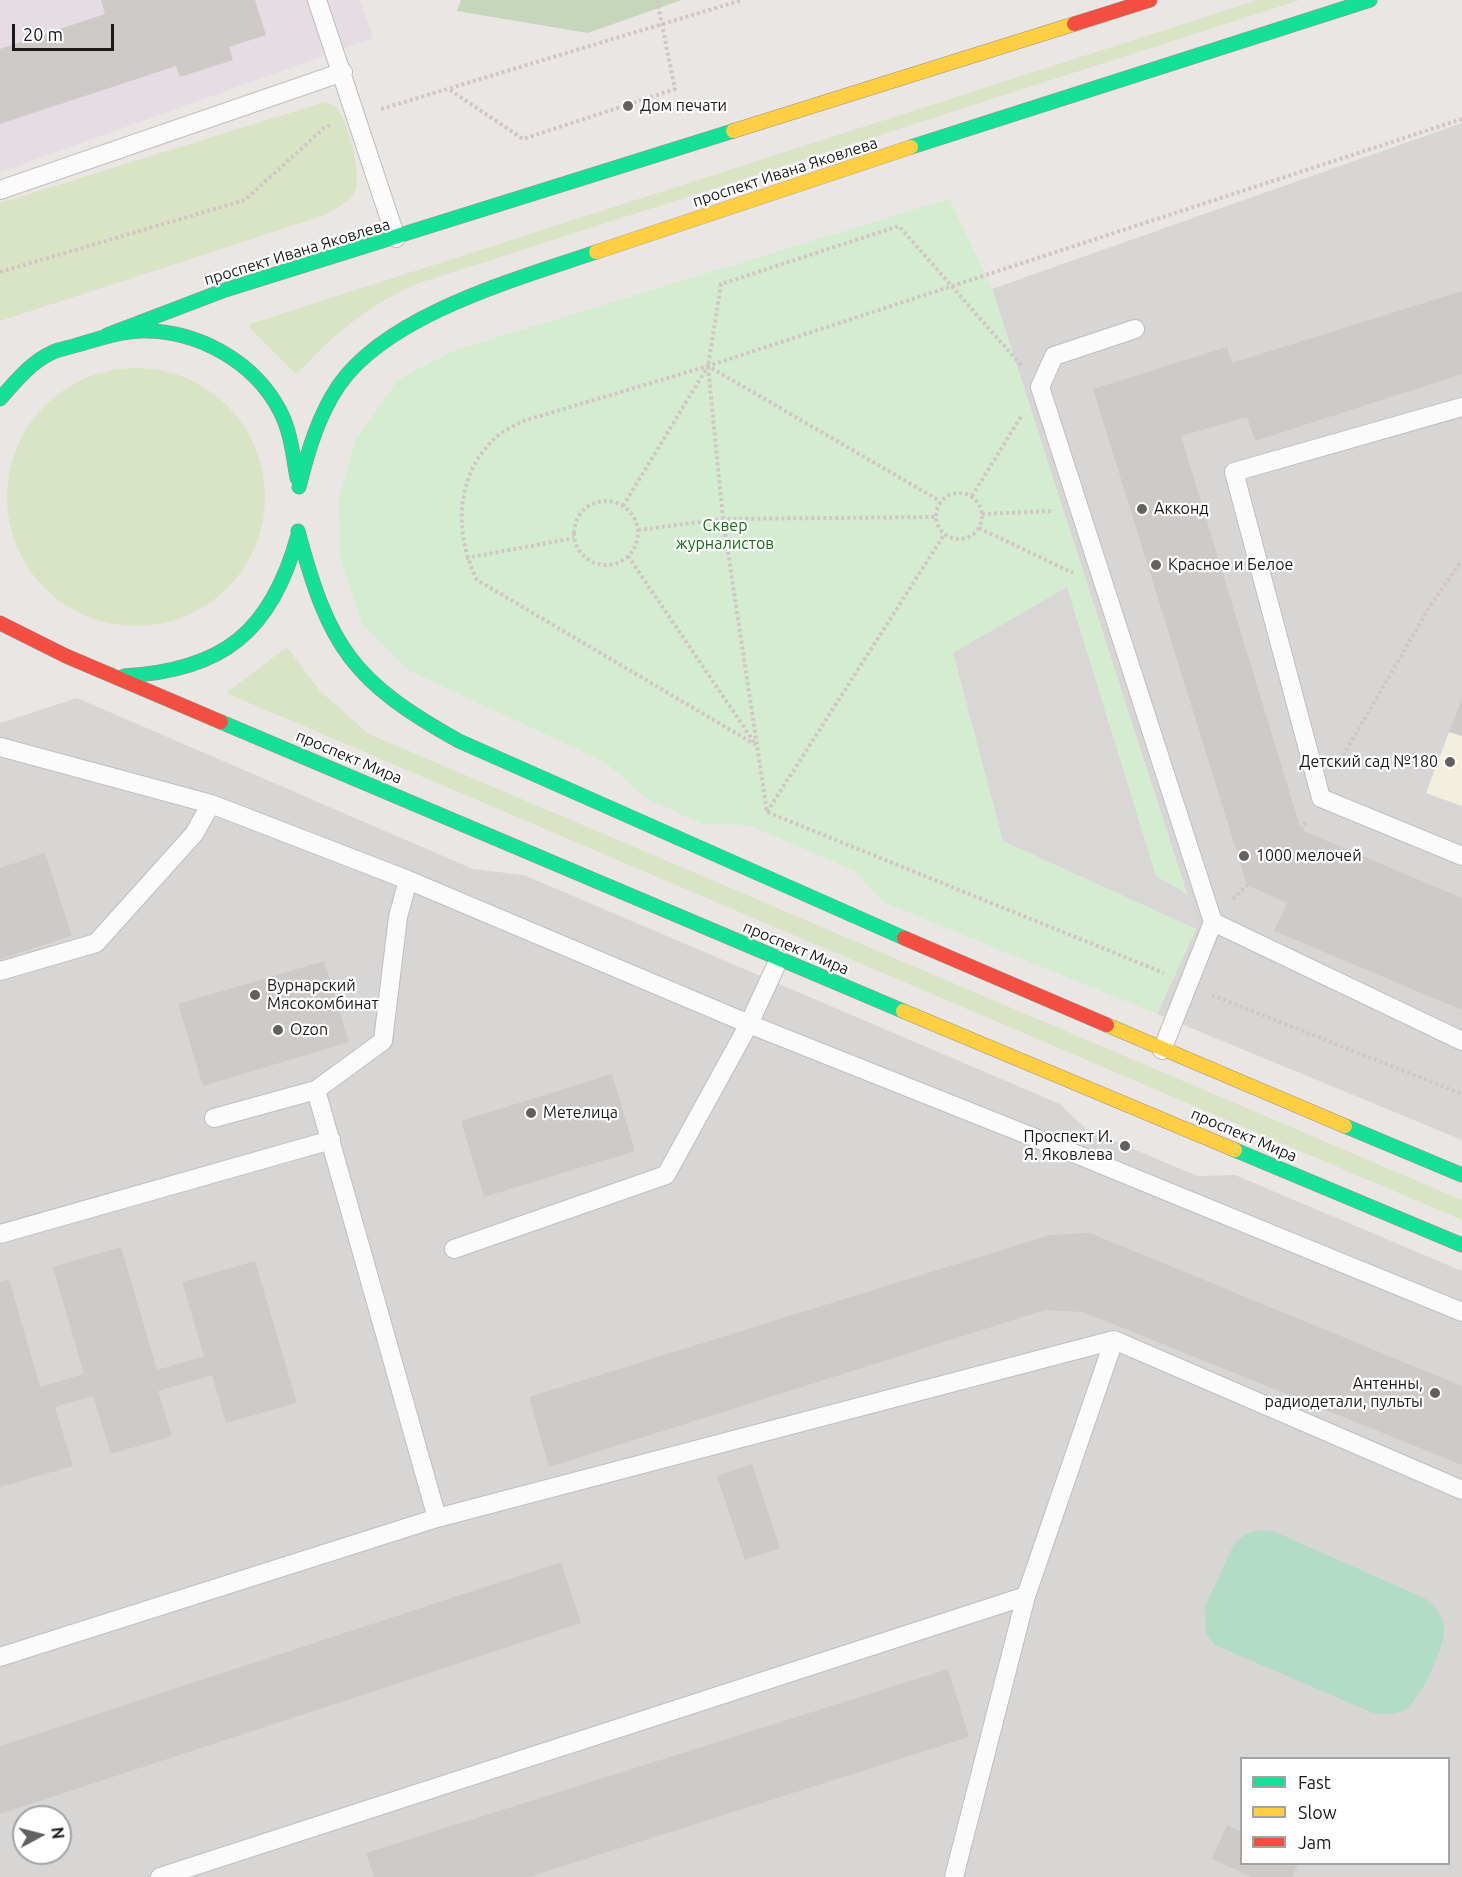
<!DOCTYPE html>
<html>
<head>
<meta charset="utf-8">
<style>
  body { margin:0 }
  #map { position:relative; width:1462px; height:1877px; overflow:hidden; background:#e9e6e3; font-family:Ubuntu,sans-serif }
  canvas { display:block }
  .legend { position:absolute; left:1240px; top:1757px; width:210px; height:108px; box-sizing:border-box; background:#fff; border:2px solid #a3a3a3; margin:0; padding:8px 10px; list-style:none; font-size:18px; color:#1a1a1a }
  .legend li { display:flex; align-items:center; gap:12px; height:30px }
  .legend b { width:30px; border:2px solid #a3a3a3 }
  .north { position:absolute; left:12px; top:1805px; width:60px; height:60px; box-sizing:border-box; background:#fff; border:2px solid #a3a3a3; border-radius:50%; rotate:83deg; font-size:16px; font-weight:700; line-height:24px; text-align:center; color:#1a1a1a }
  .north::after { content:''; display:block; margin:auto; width:21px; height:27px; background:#626160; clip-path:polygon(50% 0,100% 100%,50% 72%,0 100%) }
  .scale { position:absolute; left:12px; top:24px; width:102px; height:27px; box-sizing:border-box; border:3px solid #1a1a1a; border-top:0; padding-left:8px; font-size:18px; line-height:21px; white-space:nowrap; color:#1a1a1a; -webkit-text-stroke:4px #fff; paint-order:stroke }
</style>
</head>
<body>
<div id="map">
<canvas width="1462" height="1877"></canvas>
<ul class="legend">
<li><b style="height:8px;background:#16e098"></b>Fast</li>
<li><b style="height:8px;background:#ffcf43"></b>Slow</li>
<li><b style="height:8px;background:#f24e42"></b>Jam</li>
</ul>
<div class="north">N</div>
<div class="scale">20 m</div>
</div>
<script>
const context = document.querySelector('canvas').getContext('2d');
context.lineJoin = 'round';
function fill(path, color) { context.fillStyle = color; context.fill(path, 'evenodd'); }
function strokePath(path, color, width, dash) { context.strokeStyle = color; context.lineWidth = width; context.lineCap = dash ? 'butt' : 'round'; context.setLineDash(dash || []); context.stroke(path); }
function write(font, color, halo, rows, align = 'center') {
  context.font = font + ' Ubuntu,sans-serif'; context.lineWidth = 4.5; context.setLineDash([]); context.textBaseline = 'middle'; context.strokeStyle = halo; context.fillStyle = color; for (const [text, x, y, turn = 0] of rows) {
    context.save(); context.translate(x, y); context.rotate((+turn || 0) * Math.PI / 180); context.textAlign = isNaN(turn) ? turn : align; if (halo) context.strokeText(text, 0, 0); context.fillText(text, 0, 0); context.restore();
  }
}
const residential = new Path2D(`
  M1462,123V1140L1157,1014L1196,929L1187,894L992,289Z
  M77,698L473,869L524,875L1060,1104L1086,1129L1197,1176L1235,1175L1462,1271V1877H0V723ZM1242,1758H1448V1864H1242ZM24,1817H60V1853H24Z`);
const industrial = new Path2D(`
  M0,0H360L373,38L0,172Z`);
const education = new Path2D(`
  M1462,698V806L1426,793Z`);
const grass = new Path2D(`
  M1258,0H1300L416,284C366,307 336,332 299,372L295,373L249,327L250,324Z
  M325,102C328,103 332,104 334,106C348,116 362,176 355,191C349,203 335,209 325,215L0,321V203Z
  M7 497a129 129 0 1 1 258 0a129 129 0 1 1-258 0Z
  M287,647L320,691L369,734L1462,1200V1220L226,693Z`);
const forest = new Path2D(`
  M461,0H681L588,33L457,11Z`);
const park = new Path2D(`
  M949,199L992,289L1187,894L1156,877L1067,587L953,654L1003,841L1196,929L1157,1014L883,902L855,871L749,825L703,824L647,799L605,762L410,671L362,623L340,557L339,498L356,439L398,380L453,351Z`);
const pitch = new Path2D(`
  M1259,1530L1273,1531L1426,1599C1435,1607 1442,1613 1444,1625C1448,1642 1420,1702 1404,1710C1394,1716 1384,1714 1373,1713L1215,1645L1206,1634L1205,1606L1234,1544L1246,1534Z`);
const parking = new Path2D(`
  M1067,587L1156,876L1187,894L1196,929L1003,841L953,653Z`);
const building = new Path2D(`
  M101,0H255L266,35L229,47L233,60L180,77L176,66L0,124V49L105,14Z
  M1462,291V374L1255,441L1247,417L1181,436L1301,830L1462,898V1010L1274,931L1287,903L1247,885L1093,389L1227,347L1232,363Z
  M1462,698V736L1449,732Z
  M45,853L72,936L0,959V868Z
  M324,961L349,1042L203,1086L178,1004Z
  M612,1074L635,1151L484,1197L461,1121Z
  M1090,1233L1462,1386V1465L1083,1312L1045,1310L549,1467L529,1397L1050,1235Z
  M121,1247L157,1370L204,1356L182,1282L255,1261L297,1403L226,1423L212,1375L158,1391L172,1436L111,1454L93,1396L55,1407L73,1466L0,1487V1282L9,1279L40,1387L84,1374L53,1267Z
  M752,1464L780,1548L745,1560L717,1476Z
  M561,1562L581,1623L0,1814V1746Z
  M948,1669L969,1737L529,1877H374L366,1853Z
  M1227,1825L1242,1832V1864H1298L1292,1877H1252L1212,1859Z`);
const path = new Path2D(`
  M450,90L523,139L675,89L657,0
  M381,109L742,0
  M0,272L245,200L324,128L331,125
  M1021,365L899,226L721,284L708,366L723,519L767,812L1164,973
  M936 516a23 23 0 1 1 46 0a23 23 0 1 1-46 0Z
  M972,496L1022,415
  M574 533a32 32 0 1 1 64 0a32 32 0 1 1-64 0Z
  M623,506L708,366L940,501
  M982,514L1053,511
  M979,528L1073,573
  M638,530L723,519L935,517
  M628,556L754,742
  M466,558L574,538
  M756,745L477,580C454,533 455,476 495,438C502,431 514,426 523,421L708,366L1462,119
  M1340,761L1430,606L1462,560
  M767,812L944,535
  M1301,830L1307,820
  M1233,899L1247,885
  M1212,995L1462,1094`);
const lane = new Path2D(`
  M317,0L396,238
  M0,190L343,72
  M1135,329L1054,356L1040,387L1213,922L1462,1041
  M1462,407L1234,472L1321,798L1462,856
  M0,747L211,804L408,880L749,1024L1083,1157L1462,1312
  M408,880L398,917L383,1041L316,1090L437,1518
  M0,971L96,943L194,834L211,804
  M1162,1050L1213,922
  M214,1118L316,1090
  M0,1234L331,1140
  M454,1249L666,1175L749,1024L779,959
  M0,1657L437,1518L1114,1340L1462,1490
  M160,1877L1026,1596
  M954,1877L1026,1596L1114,1340`);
const fast = new Path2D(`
  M911,147L1370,0
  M107,335L225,290L733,131
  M0,399C15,382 30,363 51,353C59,349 68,348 77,345C98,339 118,332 140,331C196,329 254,361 280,411C291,432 293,456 297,478
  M299,487C308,451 318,416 339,385C389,314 517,279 596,252
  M298,531C329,648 353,682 459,741L904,938
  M124,676C224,670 271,632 298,535
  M221,722L903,1011
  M1345,1126L1462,1175
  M1235,1150L1462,1245`);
const slow = new Path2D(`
  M733,131L1074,24
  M596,252L911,147
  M903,1011L1235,1150
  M1107,1025L1345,1126`);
const jam = new Path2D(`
  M1074,24L1150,0
  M0,623L66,656L221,722
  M904,938L1107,1025`);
const markers = [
  [628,106,6,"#626160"],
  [1142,509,6,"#626160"],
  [1156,565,6,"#626160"],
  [1450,762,6,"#626160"],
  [1244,856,6,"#626160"],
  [255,995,6,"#626160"],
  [278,1030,6,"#626160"],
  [531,1113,6,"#626160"],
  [1125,1146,6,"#626160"],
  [1435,1393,6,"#626160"]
];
const poiNames = [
  ["Дом печати",640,106],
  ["Акконд",1154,509],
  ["Красное и Белое",1168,565],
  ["Детский сад №180",1438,762,"right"],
  ["1000 мелочей",1256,856],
  ["Вурнарский",267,986],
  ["Мясокомбинат",267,1004],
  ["Ozon",290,1030],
  ["Метелица",543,1113],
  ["Проспект И.",1113,1137,"right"],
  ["Я. Яковлева",1113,1155,"right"],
  ["Антенны,",1423,1384,"right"],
  ["радиодетали, пульты",1423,1402,"right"]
];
const streetNames = [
  ["проспект Ивана Яковлева",785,172,-18],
  ["проспект Ивана Яковлева",297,252,-17],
  ["проспект Мира",349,757,23],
  ["проспект Мира",796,948,23],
  ["проспект Мира",1244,1135,23]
];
const parkNames = [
  ["Сквер",725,526],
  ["журналистов",725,544]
];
fill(residential, '#d8d6d5');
fill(industrial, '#e6dce3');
fill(education, '#f3efde');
fill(grass, '#d9e4c4');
fill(forest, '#c7d5ba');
fill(park, '#d4edd0');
fill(pitch, '#b2dcc5');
fill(parking, '#d9d7d6');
fill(building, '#cecac8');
strokePath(lane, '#c0bebd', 20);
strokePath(fast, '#9c9183', 15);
strokePath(slow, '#9c9183', 15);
strokePath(jam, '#9c9183', 15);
strokePath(path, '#d3c5c5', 4, [3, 3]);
strokePath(lane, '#fcfbfb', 18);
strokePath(fast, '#16e098', 14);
strokePath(slow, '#ffcf43', 14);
strokePath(jam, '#f24e42', 14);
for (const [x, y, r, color] of markers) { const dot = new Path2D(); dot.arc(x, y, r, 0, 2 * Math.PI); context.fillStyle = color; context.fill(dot); strokePath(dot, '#fff', 2); }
write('16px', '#1a1a1a', '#fff', poiNames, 'left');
write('16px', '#1a1a1a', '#fff', streetNames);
write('16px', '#176d14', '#fff', parkNames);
</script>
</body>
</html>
